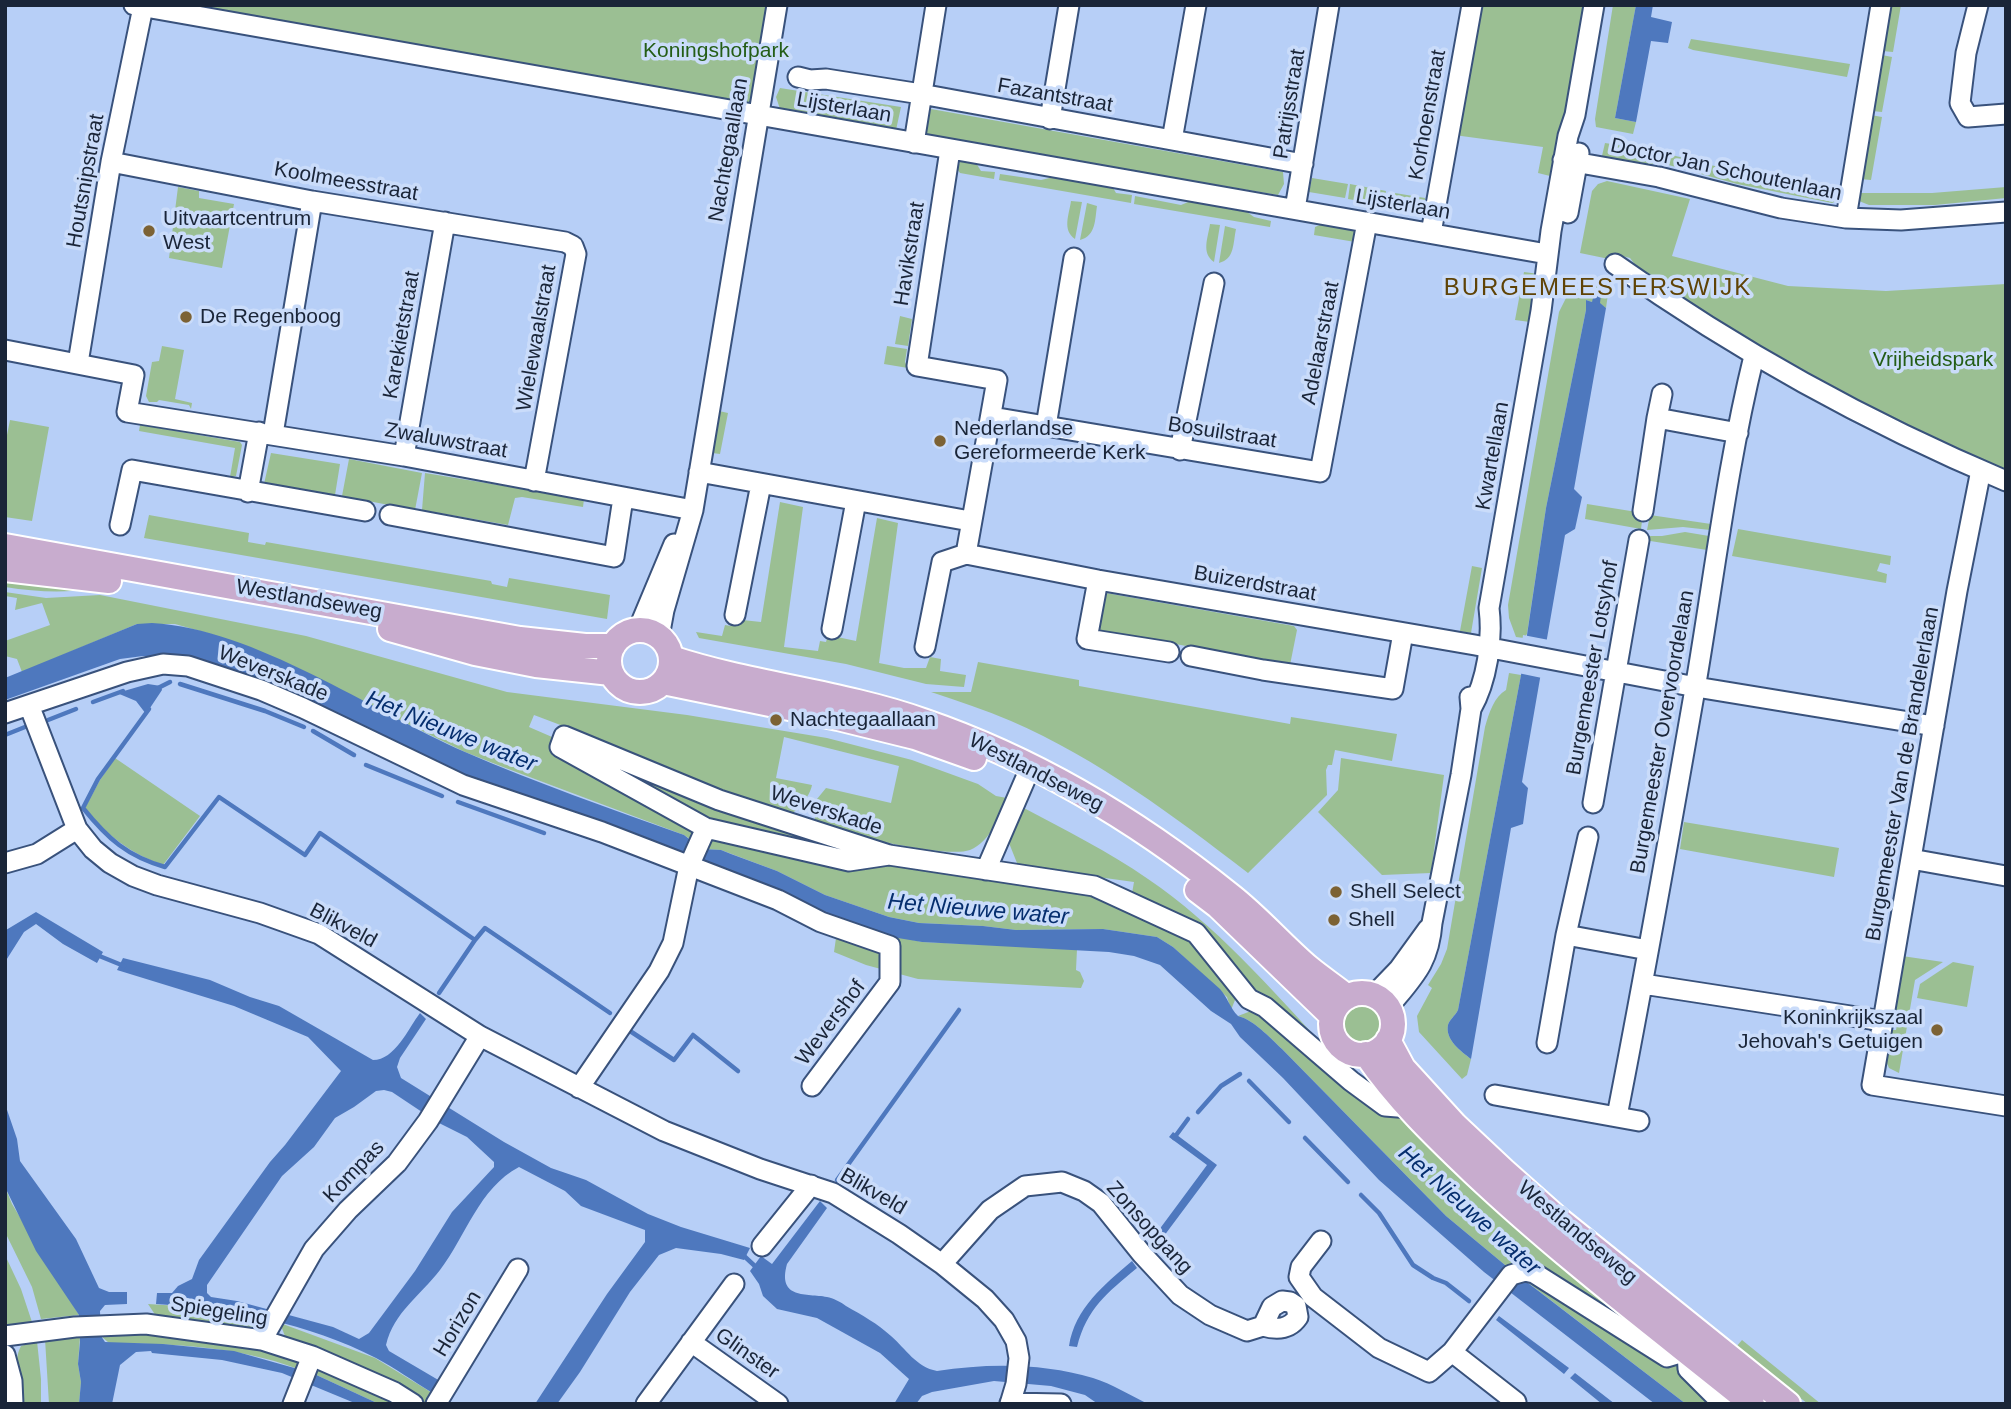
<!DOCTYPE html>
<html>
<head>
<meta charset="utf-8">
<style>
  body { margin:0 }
  #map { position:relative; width:2011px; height:1409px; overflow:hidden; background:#b7cff7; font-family:Arial,sans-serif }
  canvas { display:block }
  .frame { position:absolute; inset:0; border:7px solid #1a2538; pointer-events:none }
</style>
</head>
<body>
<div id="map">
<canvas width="2011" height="1409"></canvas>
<div class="frame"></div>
</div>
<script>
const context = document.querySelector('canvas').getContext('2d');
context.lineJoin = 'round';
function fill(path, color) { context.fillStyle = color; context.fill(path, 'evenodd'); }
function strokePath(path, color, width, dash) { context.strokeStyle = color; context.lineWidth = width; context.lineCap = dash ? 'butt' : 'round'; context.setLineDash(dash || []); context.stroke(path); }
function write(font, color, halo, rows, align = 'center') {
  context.font = font + ' Arial,sans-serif'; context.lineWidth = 7; context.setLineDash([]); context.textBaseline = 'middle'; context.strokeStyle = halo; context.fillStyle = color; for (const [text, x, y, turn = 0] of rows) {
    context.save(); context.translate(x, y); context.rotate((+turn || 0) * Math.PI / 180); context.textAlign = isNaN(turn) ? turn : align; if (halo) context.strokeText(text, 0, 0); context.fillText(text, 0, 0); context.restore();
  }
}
const green = new Path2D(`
  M189,5H772L752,103Z
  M1478,5H1585L1554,177L1538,173L1543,147L1454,135Z
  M1613,5H1636L1615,118L1636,122L1633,134L1596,127L1595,119Z
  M1891,5H1901L1893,52L1882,51Z
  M1691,39L1850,64L1847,77L1693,50L1688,48Z
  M1882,55L1892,57L1882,112L1872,111Z
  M780,88L901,107L896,130L780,109L776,97Z
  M931,109L1283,172L1284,184L1278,195L923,136Z
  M1871,115L1882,117L1871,180L1860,179Z
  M1605,143L1662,152L1658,163H1653L1651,169L1601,160Z
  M1668,154L1789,185L1841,192L1839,200L1832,203L1737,184L1665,164Z
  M964,160L976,163L981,171L995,172L994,179L960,173L957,169L960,162Z
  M1000,174L1041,180L1054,177L1112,186L1116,193L1132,195L1131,203L999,180Z
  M1312,178L1348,184L1345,198L1309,192Z
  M1607,181L1690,199L1672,256L1788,286L1886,291L2006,284V472L1923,435L1799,369L1692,307L1642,274L1630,258L1622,256L1614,260L1580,253L1592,191L1598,184Z
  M1350,184L1386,191L1383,205L1348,199Z
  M178,187L199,191V198L234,204L222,268L169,258Z
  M2006,187V198L1935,205H1869L1859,201L1858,196L1860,193H1932Z
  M1389,192L1425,198L1423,212L1387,206Z
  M1135,196L1181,205L1193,200L1247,212L1254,217L1271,221L1270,227L1134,204Z
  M1071,201L1082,202L1075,239C1062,230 1069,215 1071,201Z
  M1087,203L1097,206C1095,219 1096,236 1080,240Z
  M1210,224L1220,225L1214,262C1201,253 1208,238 1210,224Z
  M1322,224L1354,230L1357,235L1355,242L1314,235L1315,227Z
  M1225,226L1236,229C1233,243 1235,259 1219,263Z
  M1524,272L1539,274L1530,322L1515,320Z
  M1574,282L1609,287L1606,308L1599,303L1600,295L1592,302L1586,300V310L1546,508L1527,634L1524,638L1516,637L1509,618L1508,605L1559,312Z
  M900,316L912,319L908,346L895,344Z
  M162,346L184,350L175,399L192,403L191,409L189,405L159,400L157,402H149L146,396L152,362L159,361Z
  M887,346L907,349L905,362L908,368L884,364Z
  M719,411L728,413L720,454L712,453L711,437L716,432Z
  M10,420L49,427L32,521L5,517V445Z
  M140,425L240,442L242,445L236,476L230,477L235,448L139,431Z
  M271,453L340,464L335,495L264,484Z
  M349,459L422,473L415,510L342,496Z
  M425,473L584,499L583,507L522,497L515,498L508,525L422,510Z
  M780,502L803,507L784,647L818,651L820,641L826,642L828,635L856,641L877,518L898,523L879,663L904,668H926L930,657L941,659L940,671L966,675L964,687L926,684L846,664L699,638L696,632L722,636L725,625L731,626L733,619L761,622Z
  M1587,504L1643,513L1641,529L1585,519Z
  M149,515L249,533L248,542L265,545L266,542L491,581L492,584L507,587L509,578L610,595L607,619L144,538Z
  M1650,515L1711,524L1710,530L1683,527L1647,530Z
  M1738,529L1891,556L1890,565L1880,563L1877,571L1887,574L1886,583L1732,556Z
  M1685,532L1709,536L1707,550L1644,540L1645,536H1662Z
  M1472,566L1482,568L1471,633L1460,631Z
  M5,576L94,589C63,593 36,592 5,587Z
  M5,592L46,598L100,595L306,636L507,692L687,715L827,738L912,760L978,784L996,796L1007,798C999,817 991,841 970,850C945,859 843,833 814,825L817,799L826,788L891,803L899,766L784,737L776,778L812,785C810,797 796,812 786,818L608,743L534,715L529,727L559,740L695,828L694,842L684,835L503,767L465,752L260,652L214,635L175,624H137L22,672L17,659L5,656V641L50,625L42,603L15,610L17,598L5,596Z
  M1106,593L1294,626L1297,630L1290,665L1099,630Z
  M978,662L1079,680V686L1290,724L1291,717L1397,734L1392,761L1335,750L1332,765H1328L1326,770L1327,795L1248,873C1174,816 1098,759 1011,721C985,710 958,701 931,692H971Z
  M1509,673L1521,675L1458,1010C1455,1016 1449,1020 1448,1025C1445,1040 1461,1051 1471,1059L1467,1075L1462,1079L1419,1032L1417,1016L1432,988L1428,985L1441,964L1447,949L1485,727C1489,713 1494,697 1506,690Z
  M566,747L869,855L718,827Z
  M115,758L200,816L163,865C131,854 106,835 85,808L100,780Z
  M1341,758L1444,775L1431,873L1382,875L1318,812L1338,790Z
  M1022,807C1065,830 1108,851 1148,879C1216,925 1270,988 1326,1048L1263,1002L1217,951L1131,899L1134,882L1025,867L1017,863L1009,843Z
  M1684,822L1839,848L1834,877L1680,849Z
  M715,836L876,863L1096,894L1181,930L1237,995L1231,1010L1227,997L1173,947L1157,937L1103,929L1016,930L983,926L919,923L889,917L825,895L777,871L721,850L702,849Z
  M858,928L922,942L1077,949L1076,970L1080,972L1084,981L1081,988L918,979L866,965L834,952L837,931Z
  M1902,956L1943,962L1915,980L1899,1073L1889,1068L1886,1061L1890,1030H1896L1898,1021L1891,1019Z
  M1953,962L1974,966L1967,1007L1917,998L1920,984Z
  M1343 1023a19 19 0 1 1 38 0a19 19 0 1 1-38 0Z
  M1251,1011L1269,1017L1342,1079L1374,1104L1411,1122L1426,1133L1431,1150L1471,1189L1635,1328L1662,1337L1672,1345L1670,1350C1659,1349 1649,1342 1640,1336C1613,1320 1548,1267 1521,1266L1519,1263L1511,1270L1446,1216L1282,1049C1269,1037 1254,1020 1238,1016Z
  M5,1187L12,1204L79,1315L41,1319L32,1287L5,1232Z
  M5,1255L21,1289L32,1322L13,1327L5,1323Z
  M1528,1275L1682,1369L1717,1404H1686L1523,1279Z
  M148,1304L209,1308L264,1319L259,1326L247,1329L197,1320L158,1319Z
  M280,1323L375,1358L434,1394L424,1403L388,1381L286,1339Z
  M153,1333L232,1341L294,1357L299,1364L298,1369C238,1346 173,1344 109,1343L101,1336Z
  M80,1337L78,1364L81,1382L79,1404H49L45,1339Z
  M1742,1340L1821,1404H1808L1736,1347Z
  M37,1341L41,1379V1404H23C19,1385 12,1363 21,1346Z
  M321,1366L399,1404H379L312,1373L313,1369Z`);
const water = new Path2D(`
  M1636,5H1653L1651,17L1672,22L1668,43L1651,41L1636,122L1615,118Z
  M1594,294L1601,295L1600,303L1606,308L1574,489L1582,497L1575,529L1565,535L1522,782L1528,788L1523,824L1511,828L1471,1059C1461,1051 1445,1040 1448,1025C1449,1020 1455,1016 1458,1010L1521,675L1546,508L1586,310V300L1592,302Z
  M152,623C255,629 370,710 465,752C537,783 611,809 684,835L702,849L721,850L731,854L777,871L825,895L889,917L919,923L983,926L1016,930L1103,929L1157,937L1173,947L1220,989C1228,998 1230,1008 1238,1016C1254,1020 1269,1037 1282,1049L1446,1216L1511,1270L1686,1404H1655L1484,1272L1379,1180L1283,1078L1240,1037L1231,1024L1211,1011L1160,965L1134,956L1109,952L922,942L886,936L858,928L685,856L475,779L275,686L226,668L190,659L143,656L120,659L5,700V678L137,624Z
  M148,684L161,686L162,690L146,714L136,701L117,693Z
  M36,912L103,952L97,963L63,944L36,924L24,932L5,962L6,930Z
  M123,958L210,980L250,997L279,1006L373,1060C395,1060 408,1029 420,1013L426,1019L400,1058L397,1067L401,1078L504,1142L551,1168L586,1180L648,1214L681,1227L750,1248L744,1260L721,1254L676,1248L659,1255L630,1292L580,1372L557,1404H535L607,1294L645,1242V1230L581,1206L565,1191L519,1167C479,1188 466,1236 440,1270C420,1296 394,1312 386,1345L389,1351L440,1381L431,1392C413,1381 395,1368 376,1358C308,1323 231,1309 156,1304L157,1293H172L178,1286L192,1279L199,1260L270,1162L285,1145L341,1071L308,1037L234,1006L117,970ZM384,1090L392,1092L437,1122L467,1137L494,1162V1167L452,1212L415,1271L369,1333L359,1339L333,1327L237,1301L211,1297L207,1293V1285L282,1176L314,1147L335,1118L354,1107L376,1091Z
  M5,1104L17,1139L20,1161L76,1239L99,1288L109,1292H127V1304L105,1305L100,1311L101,1336L105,1342L163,1344L234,1351L312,1373L379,1404H357L282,1373L222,1360L152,1353L151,1351L136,1352L120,1365L112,1404H79L81,1382L78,1364L80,1342L79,1315L36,1251L5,1187Z
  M1173,1132L1217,1165L1155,1248L1150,1242L1207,1165L1169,1137Z
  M820,1201L827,1208L787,1264C777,1300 807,1293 827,1297C833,1298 841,1302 846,1306C862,1315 878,1324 891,1336C906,1349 916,1367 937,1371C988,1363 1043,1363 1093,1378C1112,1384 1130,1395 1148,1404H1098L1085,1395L1051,1386L994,1381L932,1392L922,1396L916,1404H894L909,1379L880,1353L817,1318L777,1309L763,1296L759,1284L750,1271L761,1256L772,1264Z
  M1132,1261L1137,1268C1107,1293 1087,1308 1077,1347L1069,1346C1075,1308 1104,1285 1132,1261Z
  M1499,1316L1569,1368L1564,1374L1496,1320Z
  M1575,1373L1615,1404H1602L1570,1378Z`);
const pier = new Path2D(`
  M1523,635L1549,640L1542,678L1518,673Z`);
const stream = new Path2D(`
  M180,684L265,711L304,727
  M158,688L170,682
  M93,702L123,691
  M149,709L98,779L83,808C108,839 127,856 165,867L219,797L305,855L320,833L475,940L485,928L610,1013
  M48,720L76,709
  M313,731L354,755
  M5,735L25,727
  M366,765L442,796
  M458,802L544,833
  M97,955L124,966
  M439,993L475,940
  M630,1031L674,1060L693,1035L738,1071
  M1249,1081L1289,1122
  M1198,1112L1221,1086L1240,1074
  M1174,1138L1188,1119
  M1305,1138L1348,1182
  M837,1180L959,1010
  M1361,1195L1379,1213L1413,1265L1433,1278L1446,1283L1469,1301
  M743,1255L757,1268`);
const minor = new Path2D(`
  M134,5L1547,254
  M1978,5L1966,53L1960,103L1968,117L2006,114
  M798,77L810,80L826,79L921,94L1303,164
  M1050,119L1069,5
  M1172,140L1196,5
  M914,143L936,5
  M950,150L917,366L997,380L966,554
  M1563,160L1659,177L1781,208L1846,218L1901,220L2006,212
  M111,162L312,201L565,242L573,246L576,254L534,481
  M1295,209L1329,5
  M1568,213L1579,153
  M1846,218L1881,5
  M1431,233L1472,5
  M1615,264C1739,352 1866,422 2006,481
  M5,350L134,375L127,412L404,456L693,510
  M78,363L111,162L143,7
  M992,417L1320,472L1367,222
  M1657,418L1662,394
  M1046,426L1074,258
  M273,434L312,201
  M1180,450L1214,283
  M404,456L445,222
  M1981,470L1957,591L1872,1085L2006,1106
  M699,472L970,521
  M248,492L259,432
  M1643,511L1657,418L1738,433
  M390,515L614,557L623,498
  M120,525L132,470L365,511
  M966,554L1098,580L1475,645L1696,687L1934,726
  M1098,580L1087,639L1169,652
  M735,615L761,484
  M832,629L856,501
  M638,630L674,544
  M659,637L664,610L693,510L777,5
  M925,647L942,562L966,554
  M1191,656L1263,670L1393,689L1403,633
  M29,705L77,829L93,849L110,863L133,876L157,885L260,913L319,934L480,1036L664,1131L760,1169L833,1193L899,1234L942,1264L985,1299L1004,1320L1016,1341L1019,1358L1016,1384L1010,1404
  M1471,709C1487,681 1493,640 1489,608L1541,311L1551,231L1568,136L1575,115L1594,5
  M5,713L127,672L163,664L188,666L261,690L303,708L463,785L602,832L778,900L821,922L890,946V982L812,1086
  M1593,803L1639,540
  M889,855L849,861L706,828L560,747L564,736L719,800L889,855L1094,886L1196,933L1249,999L1265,1007L1351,1081L1385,1106L1410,1108
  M1911,859L2006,876
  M5,863L37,854L77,829
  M986,870L1031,766
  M1566,935L1648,950
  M1643,984L1883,1021
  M1374,995L1399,969L1428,929
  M1388,1008C1413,977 1429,964 1432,923L1461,775L1471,709L1470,697
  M1547,1043L1566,935L1588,837
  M579,1088L659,971L673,943L689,866L706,828
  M1495,1095L1639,1121
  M1617,1116C1645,974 1670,832 1695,689C1714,578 1727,466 1754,356
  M1321,1241L1301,1267L1299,1277L1313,1297L1379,1348L1429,1372L1452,1352L1511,1275L1525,1271L1534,1273L1667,1357L1687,1351L1692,1343
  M762,1246L811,1185
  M942,1264L990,1210L1025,1186L1062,1182L1084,1191L1101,1203L1142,1254L1180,1295L1210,1315L1247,1331L1263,1326
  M1282,1301L1290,1302L1296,1306L1298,1317C1289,1330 1277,1330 1263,1326L1272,1307Z
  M5,1336L75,1327L146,1324L262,1340L312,1356L394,1392L413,1404
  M262,1340L314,1249L348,1210L397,1163L428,1121L480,1036
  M691,1342L778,1404
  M1687,1351L1688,1369L1723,1404
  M1452,1352L1516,1402
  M5,1355L12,1381L13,1404
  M1010,1403L1061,1404
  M293,1404L312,1356
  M436,1404L518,1269
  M646,1404L734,1284`);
const major = new Path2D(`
  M5,546L520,639L585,646H613
  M5,569L109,581
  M390,629L475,653L536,665L611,673
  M609 661a31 31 0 1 1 62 0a31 31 0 1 1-62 0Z
  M671,658C753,685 841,692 923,721C1034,759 1139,822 1231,896C1259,918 1282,945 1309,968C1321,978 1335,987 1347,997
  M663,682L838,718L915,737L974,758
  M1197,890L1218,906L1332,1016
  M1331 1024a31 31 0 1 1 62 0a31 31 0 1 1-62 0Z
  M1388,1040L1403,1068L1455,1125L1504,1171L1558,1219L1788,1404
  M1366,1054C1396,1098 1434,1135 1473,1172C1561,1255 1658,1328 1752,1404`);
const markers = [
  [149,231,7,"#7c6234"],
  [186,317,7,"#7c6234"],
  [940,441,7,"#7c6234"],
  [776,720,7,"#7c6234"],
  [1336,892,7,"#7c6234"],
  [1334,920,7,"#7c6234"],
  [1937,1030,7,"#7c6234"]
];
const parkNames = [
  ["Koningshofpark",716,51],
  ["Vrijheidspark",1933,360]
];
const streetNames = [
  ["Fazantstraat",1055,96,10],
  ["Patrijsstraat",1290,104,-81],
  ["Lijsterlaan",844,108,10],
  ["Korhoenstraat",1428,115,-80],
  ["Nachtegaallaan",729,150,-80],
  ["Doctor Jan Schoutenlaan",1726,170,12],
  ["Houtsnipstraat",86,181,-80],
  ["Koolmeesstraat",346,182,10],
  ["Lijsterlaan",1403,205,10],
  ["Havikstraat",910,254,-81],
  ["Karekietstraat",402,335,-80],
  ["Wielewaalstraat",537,338,-80],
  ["Adelaarstraat",1321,343,-79],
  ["Bosuilstraat",1222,433,9],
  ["Zwaluwstraat",446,441,10],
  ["Kwartellaan",1493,456,-80],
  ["Buizerdstraat",1255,584,10],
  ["Westlandseweg",309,600,10],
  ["Burgemeester Lotsyhof",1593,668,-80],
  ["Weverskade",273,674,22],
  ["Burgemeester Overvoordelaan",1663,732,-80],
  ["Westlandseweg",1036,773,27],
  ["Burgemeester Van de Brandelerlaan",1903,774,-80],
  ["Weverskade",826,811,18],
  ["Blikveld",343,926,28],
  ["Wevershof",831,1023,-53],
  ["Kompas",354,1172,-46],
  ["Blikveld",873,1192,30],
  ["Zonsopgang",1149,1228,48],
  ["Westlandseweg",1577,1233,40],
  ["Spiegeling",219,1312,9],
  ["Horizon",458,1324,-59],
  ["Glinster",747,1354,35]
];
const poiNames = [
  ["Uitvaartcentrum",163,219],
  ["West",163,243],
  ["De Regenboog",200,317],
  ["Nederlandse",954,429],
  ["Gereformeerde Kerk",954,453],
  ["Nachtegaallaan",790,720],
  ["Shell Select",1350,892],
  ["Shell",1348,920],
  ["Koninkrijkszaal",1923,1018,"right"],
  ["Jehovah's Getuigen",1923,1042,"right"]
];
const waterNames = [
  ["Het Nieuwe water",451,732,22],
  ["Het Nieuwe water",978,910,5],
  ["Het Nieuwe water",1469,1211,42]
];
const quarterNames = [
  ["BURGEMEESTERSWIJK",1598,288]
];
fill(green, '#9bbf93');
fill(water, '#4e78be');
fill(pier, '#b7cff7');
strokePath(stream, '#4e78be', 4.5);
strokePath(minor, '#39527c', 23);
strokePath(major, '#fff', 28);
strokePath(minor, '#fff', 19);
strokePath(major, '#c8acce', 24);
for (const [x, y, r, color] of markers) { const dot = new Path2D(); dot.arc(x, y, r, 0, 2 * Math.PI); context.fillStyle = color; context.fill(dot); strokePath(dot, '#cadcfa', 2.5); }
write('21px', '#245d16', '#cadcfa', parkNames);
write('21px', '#1a2538', '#cadcfa', streetNames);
write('21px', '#1a2538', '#cadcfa', poiNames, 'left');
write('italic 23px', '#062e6e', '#cadcfa', waterNames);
context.letterSpacing = '2px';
write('24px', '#5f4306', '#cadcfa', quarterNames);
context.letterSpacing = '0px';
</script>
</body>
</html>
